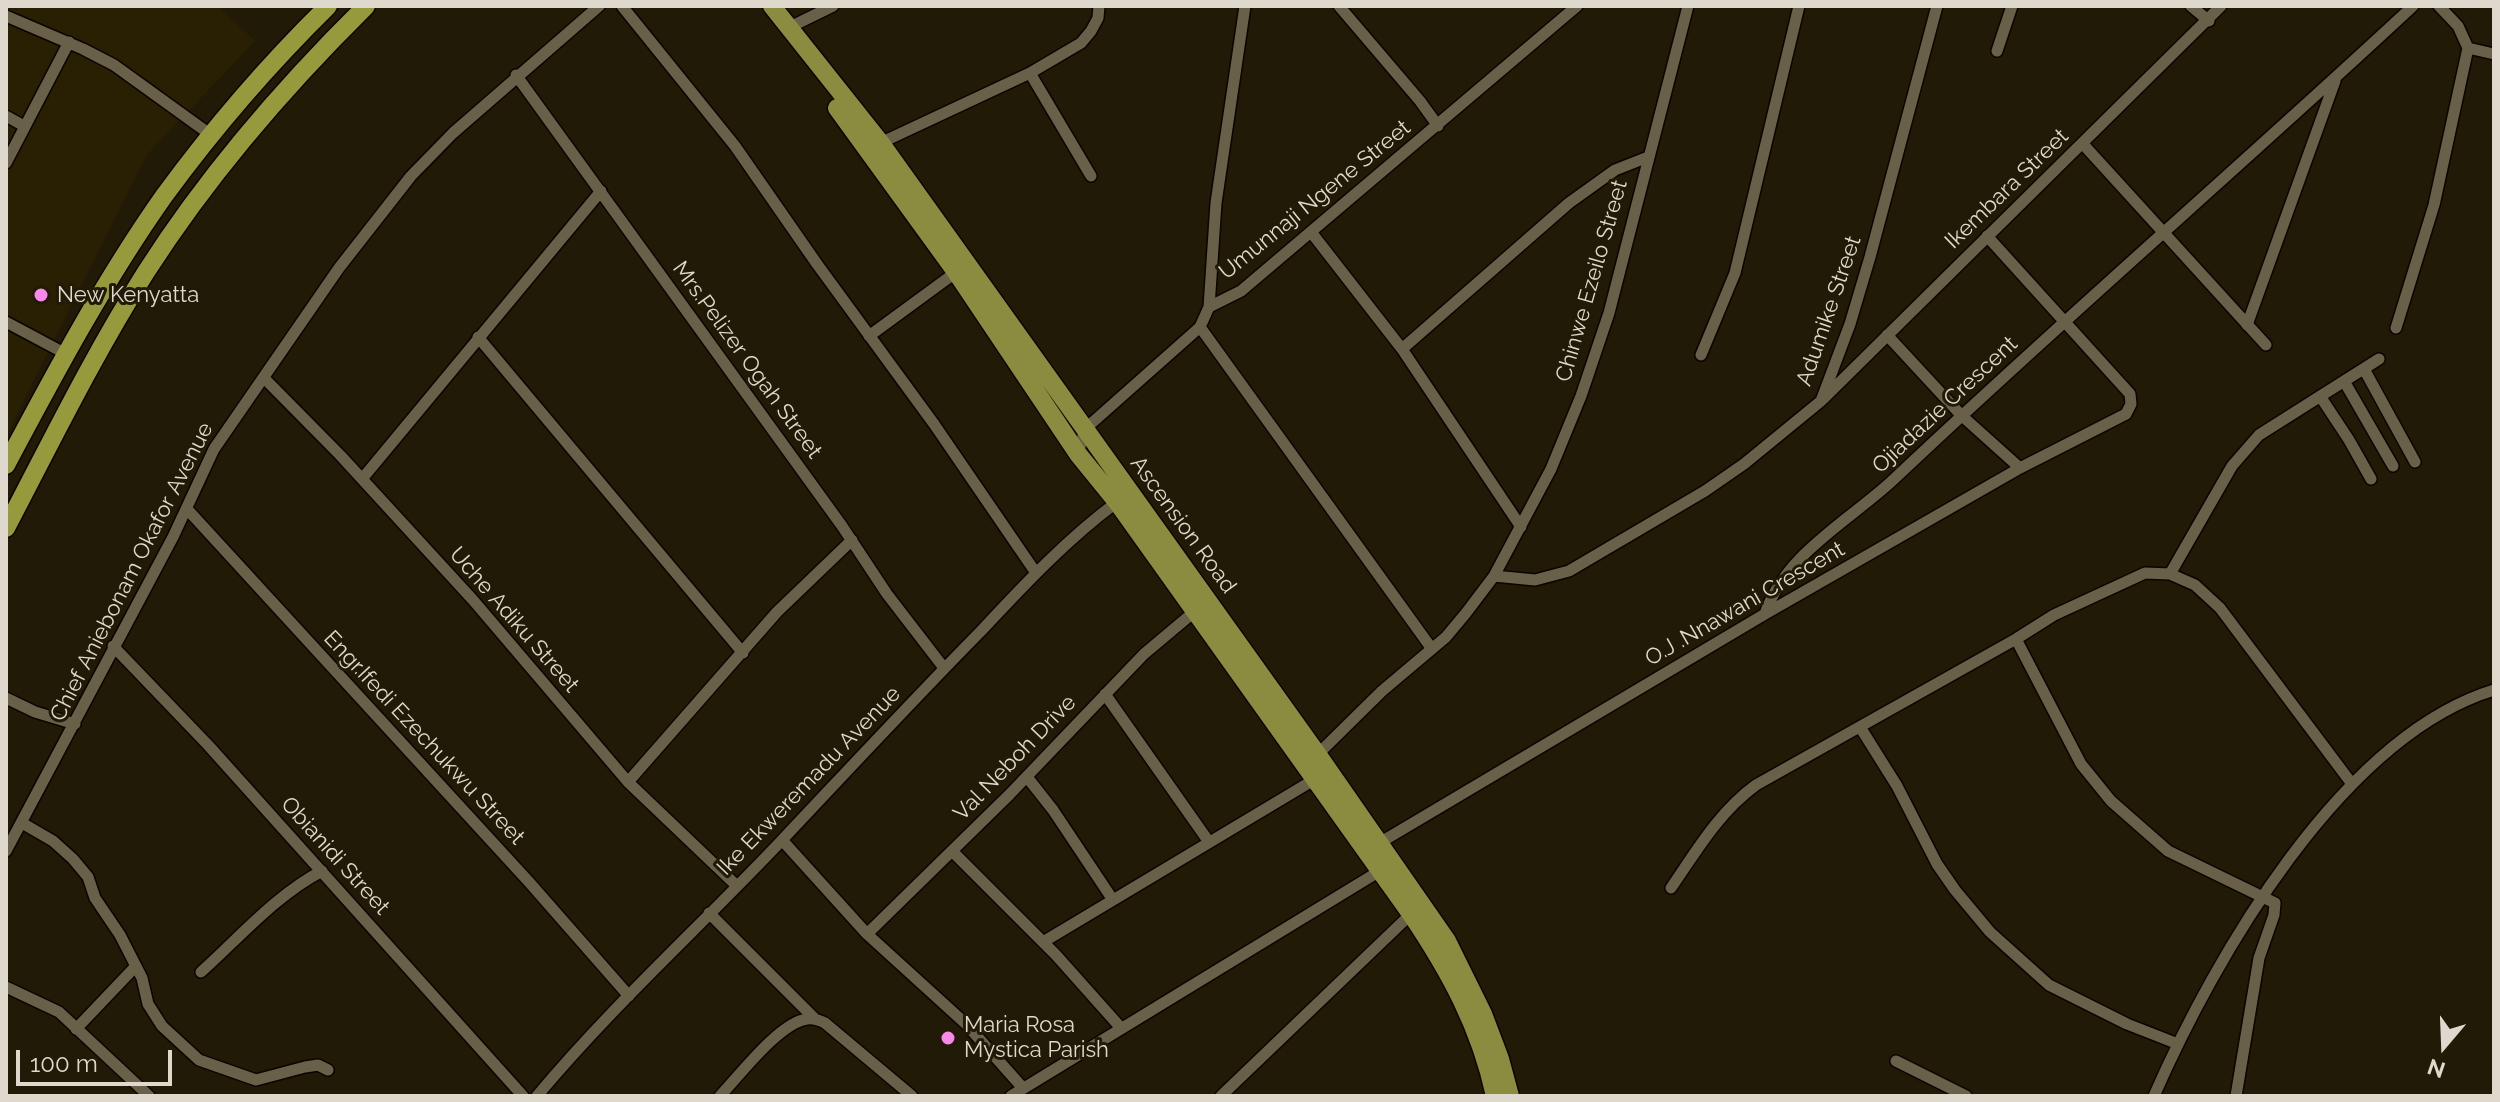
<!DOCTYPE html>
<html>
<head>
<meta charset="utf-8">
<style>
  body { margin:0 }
  #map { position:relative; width:2500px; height:1102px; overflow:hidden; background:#211a06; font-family:Raleway,sans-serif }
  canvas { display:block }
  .frame { position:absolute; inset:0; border:8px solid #ded9cc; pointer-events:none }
  .north { position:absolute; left:2404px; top:1006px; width:80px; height:80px; -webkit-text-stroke:6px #211a06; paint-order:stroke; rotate:199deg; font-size:22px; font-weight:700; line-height:32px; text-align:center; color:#ded9cc }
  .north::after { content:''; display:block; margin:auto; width:28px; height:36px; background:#ded9cc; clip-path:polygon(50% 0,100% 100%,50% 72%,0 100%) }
  .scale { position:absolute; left:16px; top:1050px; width:156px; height:36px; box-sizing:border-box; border:4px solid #ded9cc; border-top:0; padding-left:10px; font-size:24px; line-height:28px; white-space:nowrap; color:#ded9cc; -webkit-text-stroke:6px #211a06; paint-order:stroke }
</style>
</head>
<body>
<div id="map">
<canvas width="2500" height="1102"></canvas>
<div class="frame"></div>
<div class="north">N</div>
<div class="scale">100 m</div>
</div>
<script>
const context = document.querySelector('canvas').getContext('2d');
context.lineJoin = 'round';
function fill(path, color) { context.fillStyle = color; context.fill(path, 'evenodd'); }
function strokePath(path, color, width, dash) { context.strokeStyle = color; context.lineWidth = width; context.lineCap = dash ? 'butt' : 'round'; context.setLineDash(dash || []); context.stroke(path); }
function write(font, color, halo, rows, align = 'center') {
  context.font = font + ' Raleway,sans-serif'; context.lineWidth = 6; context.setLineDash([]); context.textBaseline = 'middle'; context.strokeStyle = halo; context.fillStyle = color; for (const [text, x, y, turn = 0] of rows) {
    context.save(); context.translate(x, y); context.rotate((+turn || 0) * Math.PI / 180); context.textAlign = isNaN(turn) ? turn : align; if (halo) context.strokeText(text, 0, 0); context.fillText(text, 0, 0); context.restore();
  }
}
const built = new Path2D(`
  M6,6H218L255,41L147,155L6,436Z`);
const minor = new Path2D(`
  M622,6L735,146L817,264L934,424L1036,573
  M1339,6L1420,101L1438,126
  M2191,6L2209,21
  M2439,6L2458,26L2468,48
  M6,16L83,49L114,65L211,135
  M788,28L833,6
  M2468,48L2494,54
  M1997,51L2012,6
  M1030,73L1091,176
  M516,75L842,526L887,594L944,668
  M6,116L24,126
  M2082,143L2266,345
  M876,145L1030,73L1081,43L1091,31L1098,18L1099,6
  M6,163L69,42
  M1311,232L1402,349L1521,527
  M1209,307L1216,203L1245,6
  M6,322L66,354
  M2247,325L2335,81
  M1200,327L1432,649
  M2396,328L2434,205L2468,48
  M1887,335L1961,415L2020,468
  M869,336L959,270
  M478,337L743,653
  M1402,349L1569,203L1615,170L1648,157
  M1701,355L1735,273L1799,6
  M2364,369L2415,462
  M264,378L340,455L473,600L628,782L737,886
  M2344,381L2393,466
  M2320,396L2349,440L2371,479
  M1823,399L2221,6
  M1078,454L1085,429L1200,327L1209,307L1241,291L1577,6
  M362,479L601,191
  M187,509L529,882L629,996
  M2170,574L2232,466L2259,435L2379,359
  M1494,576L1535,580L1569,571L1705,491L1744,464L1821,401L1850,324L1870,257L1937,6
  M1765,614C1785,554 1849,521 1893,480C2063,319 2241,166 2413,6
  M2016,639L2081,764L2111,801L2168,851L2275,903L2274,915L2259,958L2236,1096
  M113,646L208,745L523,1096
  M1105,694L1209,842
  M6,698L35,712L75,724
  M1860,727L1897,786L1937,864L1955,890L1990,932L2049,985L2127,1024L2178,1044
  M1315,757L1382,691L1446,637L1466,613L1494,576L1551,469L1581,396L1609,313L1688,6
  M1027,777L1053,810L1113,900
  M628,782L777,612L852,540
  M22,823L53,841L73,859L88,877L95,898L120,935L142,978L148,1004L162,1026L199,1060L256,1080L305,1067L318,1065L328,1070
  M782,840L867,934L966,1024L1022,1087
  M1376,845L1765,614L2020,468L2126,414L2131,404L2130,394L1987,236
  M6,851L173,537L214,449L339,268L411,176L453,133L599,6
  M952,851L1056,955L1121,1028
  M1671,888C1697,850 1719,812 1756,785L2016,639L2054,615L2145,573L2170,574L2195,585L2220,608L2352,784
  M709,913L815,1019
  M867,934L1009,795L1144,654L1194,612
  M1043,942L1317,778
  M201,972C239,938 276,895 322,871
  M6,987L59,1012L149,1096
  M76,1029L135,967
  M1896,1061L1966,1096
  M537,1096C614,1004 703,924 784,838C850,768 914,699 981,631C1024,585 1066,540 1117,502
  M720,1096C740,1075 779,1023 807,1019C814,1018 819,1020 825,1023L912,1096
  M1011,1096L1383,869
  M1221,1096L1411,914
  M2154,1096C2215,957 2341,737 2494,690`);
const primary = new Path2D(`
  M772,6L880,142L1318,755L1447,941L1483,1014L1500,1059L1510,1096
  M837,108L956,272L1078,454L1117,502L1411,914C1450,972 1480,1027 1495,1096`);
const trunk = new Path2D(`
  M6,465C55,373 104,281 164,196C213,129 269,64 328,6
  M6,528C51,442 94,354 146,272C208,175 284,87 366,6`);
const markers = [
  [41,295,8,"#f888e9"],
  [948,1038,8,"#f888e9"]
];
const streetNames = [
  ["Ikembara Street",2007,189,-44],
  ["Umunnaji Ngene Street",1315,200,-39],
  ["Chinwe Ezeilo Street",1592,281,-74],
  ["Adumike Street",1829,311,-71],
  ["Mrs.Pelizer Ogah Street",747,360,54],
  ["Ojiadazie Crescent",1945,405,-43],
  ["Ascension Road",1183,525,54],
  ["Chief Aniebonam Okafor Avenue",132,572,-63],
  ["O.J .Nnawani Crescent",1745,604,-30],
  ["Uche Adiku Street",514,620,49],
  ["Engr.Ifedi Ezechukwu Street",424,738,47],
  ["Val Neboh Drive",1015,758,-46],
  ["Ike Ekweremadu Avenue",809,781,-46],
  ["Obianidi Street",335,856,48]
];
const poiNames = [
  ["New Kenyatta",57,295],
  ["Maria Rosa",964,1025],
  ["Mystica Parish",964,1050]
];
fill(built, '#291f03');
strokePath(minor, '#0b0500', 14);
strokePath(primary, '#0b0500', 21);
strokePath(trunk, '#0b0500', 21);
strokePath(minor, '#686049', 11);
strokePath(primary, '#8b8c3f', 18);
strokePath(trunk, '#969a3c', 18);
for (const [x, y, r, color] of markers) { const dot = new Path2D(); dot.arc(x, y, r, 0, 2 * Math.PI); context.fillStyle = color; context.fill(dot); strokePath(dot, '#211a06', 3); }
write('22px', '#ded9cc', '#211a06', streetNames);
write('22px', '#ded9cc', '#211a06', poiNames, 'left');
</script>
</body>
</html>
